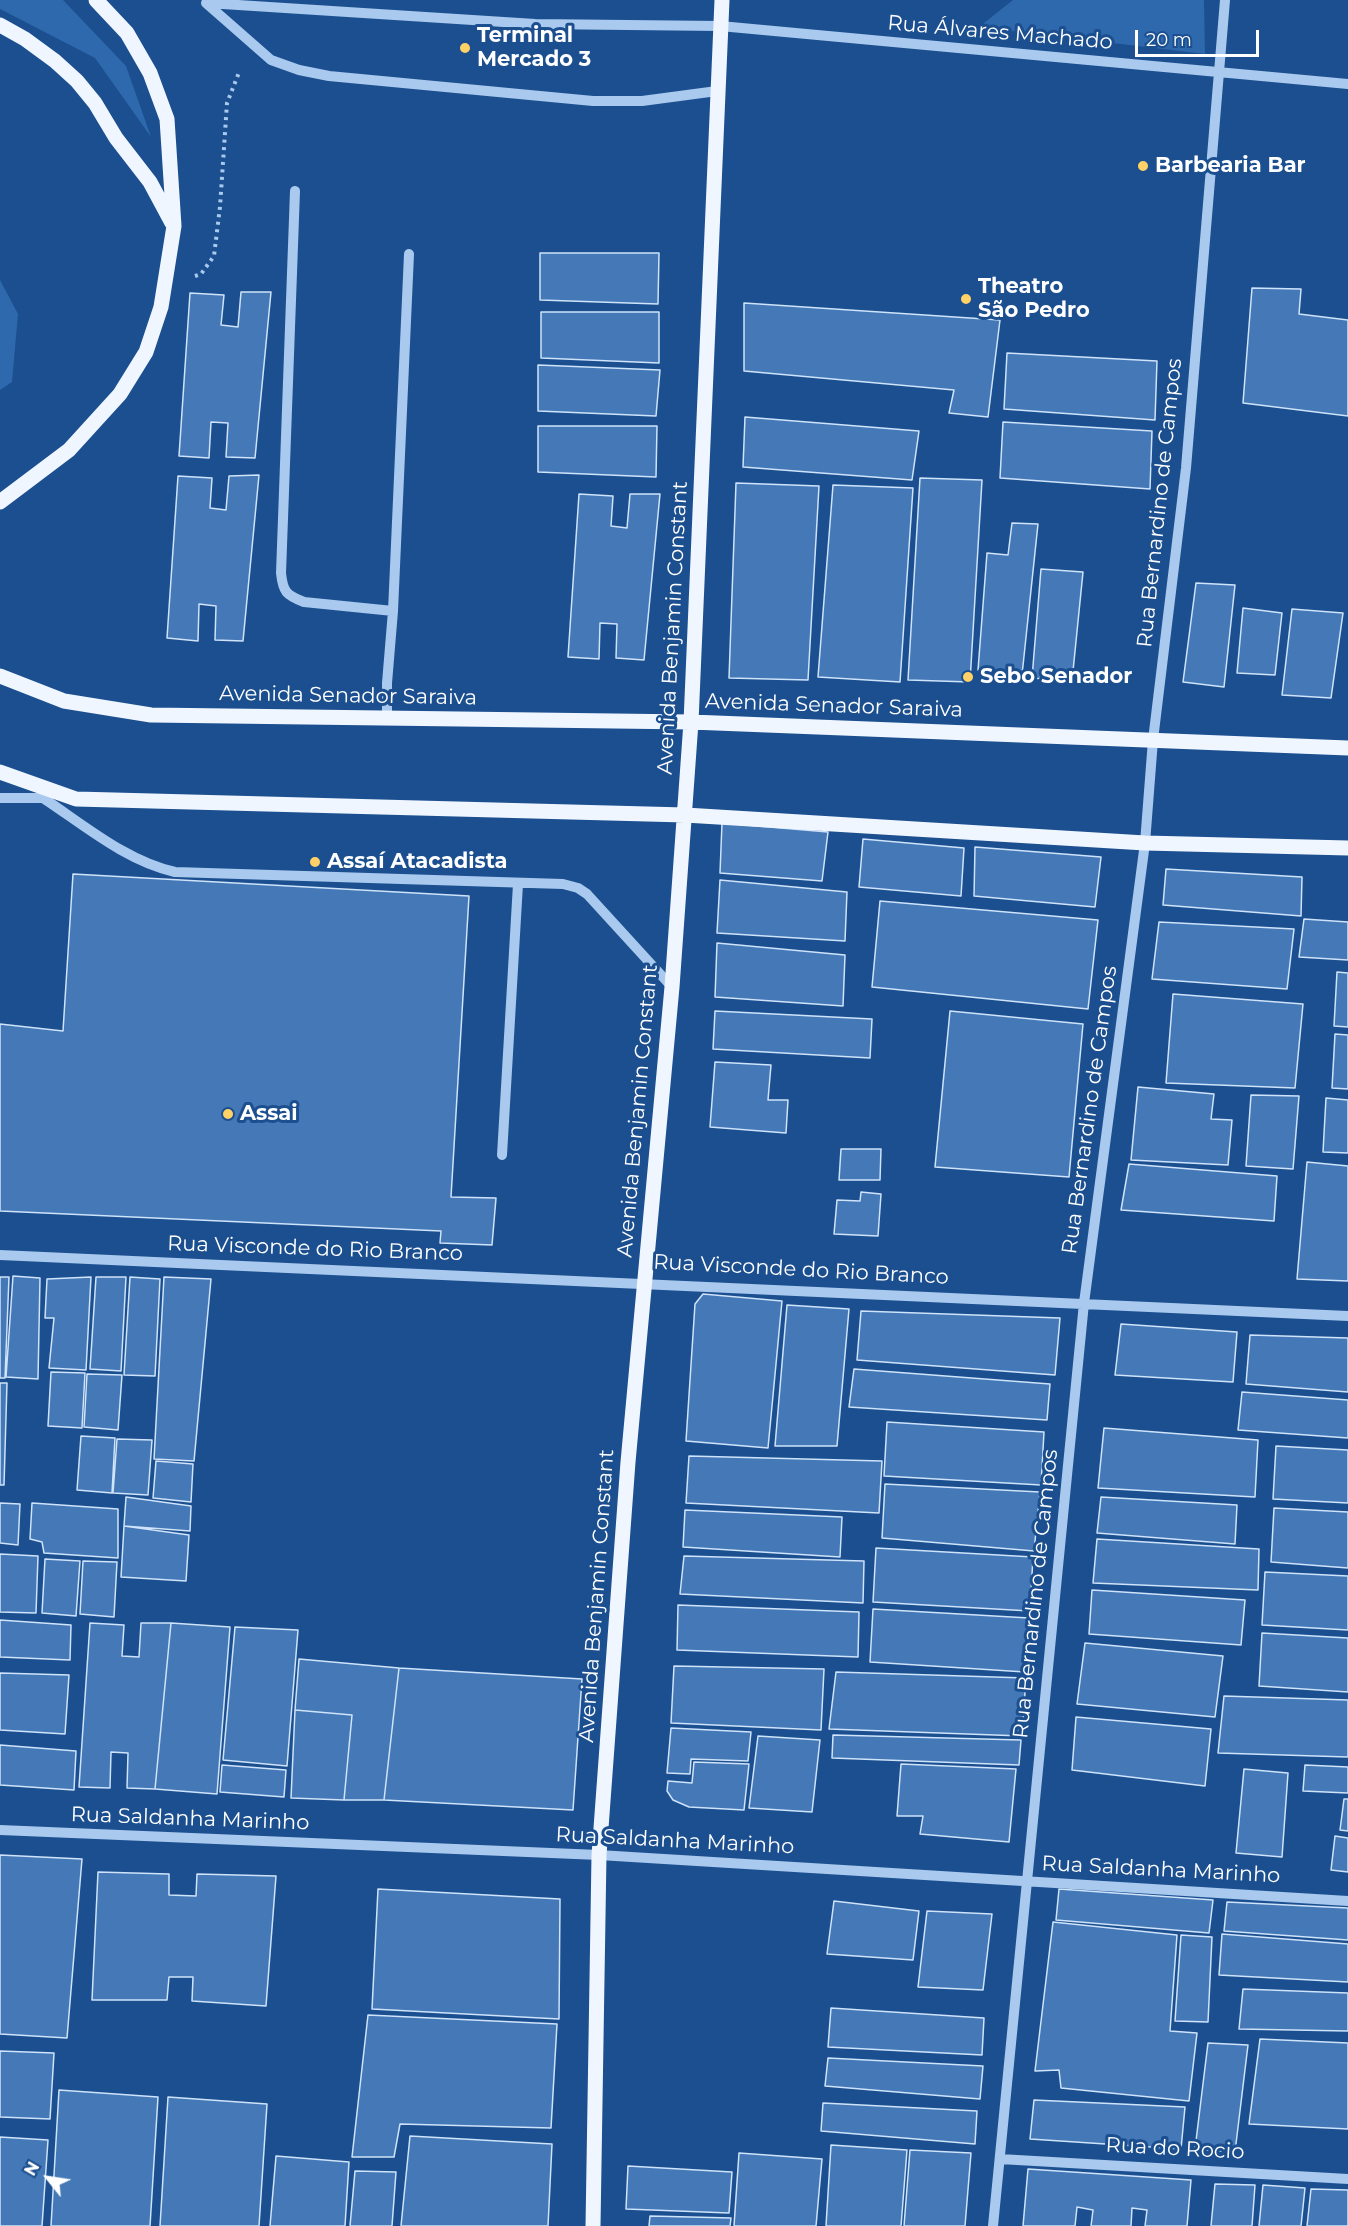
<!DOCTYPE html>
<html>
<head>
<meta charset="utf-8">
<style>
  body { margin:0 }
  #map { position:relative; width:1348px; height:2226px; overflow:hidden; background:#1b4f8f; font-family:Montserrat,sans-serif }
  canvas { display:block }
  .north { position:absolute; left:18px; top:2148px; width:60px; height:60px; -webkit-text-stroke:4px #1b4f8f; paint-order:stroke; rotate:300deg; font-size:16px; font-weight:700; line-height:24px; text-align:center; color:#fff }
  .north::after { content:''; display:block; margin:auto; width:21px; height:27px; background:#fff; clip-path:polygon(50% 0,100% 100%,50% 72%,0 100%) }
  .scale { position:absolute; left:1135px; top:30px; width:124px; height:27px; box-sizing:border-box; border:3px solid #fff; border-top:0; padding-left:8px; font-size:18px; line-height:21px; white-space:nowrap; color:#fff; -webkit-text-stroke:4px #1b4f8f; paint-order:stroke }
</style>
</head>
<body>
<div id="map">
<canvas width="1348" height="2226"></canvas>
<div class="north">N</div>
<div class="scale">20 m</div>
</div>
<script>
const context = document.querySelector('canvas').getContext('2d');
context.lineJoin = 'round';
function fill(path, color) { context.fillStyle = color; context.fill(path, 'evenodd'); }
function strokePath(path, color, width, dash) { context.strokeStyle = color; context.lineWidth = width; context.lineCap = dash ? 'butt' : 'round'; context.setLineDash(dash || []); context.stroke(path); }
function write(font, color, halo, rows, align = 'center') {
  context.font = font + ' Montserrat,sans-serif'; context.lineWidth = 6; context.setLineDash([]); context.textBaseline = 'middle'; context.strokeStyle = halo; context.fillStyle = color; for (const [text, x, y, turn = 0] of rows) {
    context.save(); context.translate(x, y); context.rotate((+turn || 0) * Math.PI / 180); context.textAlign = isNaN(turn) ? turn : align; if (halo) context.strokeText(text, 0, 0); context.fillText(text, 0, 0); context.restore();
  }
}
const green = new Path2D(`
  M0,0H63L126,66L151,137L95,58L0,9Z
  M1013,0H1204L1205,54L979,27Z
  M0,280L18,314L12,382L0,390Z`);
const building = new Path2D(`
  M540,253H659L658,304L540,300Z
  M1252,288L1301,289L1299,314L1348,320V416L1243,403Z
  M241,292H271L255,458L226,457L228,423L211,422L209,458L179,456L190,293L224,295L221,325L238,327Z
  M744,303L1000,320L988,417L949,413L954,390L744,371Z
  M541,312H659V363L541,358Z
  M1007,353L1157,361L1155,420L1004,409Z
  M538,365L660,370L656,416L538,411Z
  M745,417L919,431L912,480L743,467Z
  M1003,422L1152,431L1150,489L1000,478Z
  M538,426H657L656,477L538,472Z
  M259,475L243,641L215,640L216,606L199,604L198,641L167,638L178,476L212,478L210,508L226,510L229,476Z
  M920,478L982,480L970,682L908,680Z
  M736,483L819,486L808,680L729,678Z
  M833,485L913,488L900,682L818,677Z
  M579,494L613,496L611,526L627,528L630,494H660L644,660L616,658L617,624L600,623L599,659L568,657Z
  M1012,523L1038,524L1022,675L978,670L987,553L1008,555Z
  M1041,569L1083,572L1072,681L1032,678Z
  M1196,583L1235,585L1224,687L1183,682Z
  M1243,608L1282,613L1275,675L1237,673Z
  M1292,609L1343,613L1331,698L1282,695Z
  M722,823L828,832L822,881L720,873Z
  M863,839L964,848L961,896L859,887Z
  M975,847L1101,857L1095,907L974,896Z
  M1166,869L1302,877L1301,916L1163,905Z
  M73,874L469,896L451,1197L496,1198L492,1245L440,1243L441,1231L0,1211V1024L63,1031Z
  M720,880L847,892L845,941L717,933Z
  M880,901L1098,920L1088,1009L872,987Z
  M1304,919L1348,922V960L1299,957Z
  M1159,922L1294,929L1287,989L1152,979Z
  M717,943L845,955L843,1006L715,997Z
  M1337,972L1348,973V1027L1334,1026Z
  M1173,994L1303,1004L1295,1088L1166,1083Z
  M715,1011L872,1019L870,1058L713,1049Z
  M950,1011L1083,1024L1069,1177L935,1167Z
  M1335,1034L1348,1035V1089L1332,1088Z
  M715,1062L771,1065L768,1100H788L786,1133L710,1127Z
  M1138,1087L1214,1094L1211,1119L1232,1120L1228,1165L1131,1160Z
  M1251,1095L1299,1096L1293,1169L1246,1166Z
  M1326,1098L1348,1100V1153L1323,1152Z
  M841,1149H881L880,1180H839Z
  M1307,1162L1348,1166V1281L1297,1279Z
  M1129,1164L1277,1176L1274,1221L1121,1210Z
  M861,1192L881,1194L878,1236L834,1234L837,1200L860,1201Z
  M13,1276L40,1278L38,1379L6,1377Z
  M0,1277H9L5,1378H0Z
  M91,1277L86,1370L49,1368L54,1318H45L47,1279Z
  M96,1277H126L121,1371L90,1369Z
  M130,1277L160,1279L155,1376L124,1375Z
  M164,1277L211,1279L194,1461L154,1459Z
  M703,1294L782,1301L768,1448L686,1441L695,1304Z
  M787,1305L849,1309L837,1446H775Z
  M861,1311L1060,1318L1055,1375L857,1360Z
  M1121,1324L1237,1332L1233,1382L1115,1375Z
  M1250,1335L1348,1338V1392L1246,1384Z
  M854,1369L1050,1384L1047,1420L849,1407Z
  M51,1372L85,1373L82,1428L48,1426Z
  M87,1374L122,1375L118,1430L84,1427Z
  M0,1383H7L4,1485H0Z
  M1242,1392L1348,1400V1438L1238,1430Z
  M887,1422L1044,1432L1041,1485L884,1476Z
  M1104,1428L1258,1440L1255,1497L1098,1488Z
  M81,1436L115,1438L112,1493L77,1490Z
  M117,1439L152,1440L148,1495L113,1493Z
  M1276,1446L1348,1450V1503L1273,1499Z
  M689,1456L882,1461L879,1513L686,1503Z
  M156,1461L193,1464L191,1502L153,1498Z
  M885,1484L1040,1492L1034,1551L882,1538Z
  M126,1497L191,1506L190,1531L124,1526Z
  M1101,1497L1237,1505L1235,1544L1097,1533Z
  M0,1503L20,1504L18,1545L0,1543Z
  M32,1503L118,1509V1558L44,1553L42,1542L30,1539Z
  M1274,1508L1348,1512V1568L1271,1562Z
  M685,1510L842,1517L840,1557L683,1547Z
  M124,1526L189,1535L186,1581L121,1577Z
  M1097,1539L1259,1549L1258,1590L1093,1583Z
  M876,1548L1033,1557L1030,1611L873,1602Z
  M0,1554L38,1556L36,1613L0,1612Z
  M684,1556L864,1561L863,1603L680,1594Z
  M45,1559L80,1561L76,1616L42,1613Z
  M83,1561L117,1562L114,1617L80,1614Z
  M1265,1572L1348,1576V1630L1262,1625Z
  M1092,1590L1245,1600L1241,1645L1089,1634Z
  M678,1605L859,1612L858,1657L677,1650Z
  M873,1609L1029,1618L1025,1672L870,1662Z
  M0,1620L71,1625L70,1660L0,1657Z
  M90,1623L124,1625L122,1656L139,1657L141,1623H171L155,1789L127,1788L128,1753L111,1752L110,1788L79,1787Z
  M171,1623L230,1627L217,1794L155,1789Z
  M235,1627L298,1630L287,1766L223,1760Z
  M1262,1633L1348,1638V1692L1259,1686Z
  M1085,1643L1223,1656L1215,1717L1077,1704Z
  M299,1659L399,1668L384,1800H344L352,1715L295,1710Z
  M674,1666L824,1669L821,1730L671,1723Z
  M399,1668L582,1679L573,1810L384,1800Z
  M836,1672L1026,1678L1022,1736L829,1729Z
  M0,1673L69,1675L65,1734L0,1730Z
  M1224,1696L1348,1700V1757L1218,1753Z
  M295,1710L352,1715L344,1800L291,1798Z
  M1076,1717L1211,1729L1205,1786L1072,1770Z
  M671,1728L751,1732L748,1761L691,1759L690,1774L667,1773Z
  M833,1735L1021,1740L1019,1765L832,1758Z
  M758,1736L820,1740L812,1812L749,1808Z
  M0,1745L76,1751L74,1790L0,1785Z
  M694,1762L749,1764L744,1810L689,1807L673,1800L667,1791L668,1781L692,1783Z
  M901,1764L1016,1769L1009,1842L920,1834L923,1816H897Z
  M222,1765L286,1770L284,1797L220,1792Z
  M1305,1765L1348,1767V1793L1303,1791Z
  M1244,1769L1288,1773L1282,1857L1236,1853Z
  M1344,1799H1348V1831L1340,1830Z
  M1335,1836L1348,1838V1872L1331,1870Z
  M0,1855L82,1859L67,2038L0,2034Z
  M98,1872L169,1874V1895L196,1896L197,1874L276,1876L266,2006L192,2001L193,1977H169L167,2000H92Z
  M378,1889L560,1899L559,2019L372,2009Z
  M1059,1889L1213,1900L1209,1933L1056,1920Z
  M834,1901L919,1911L913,1960L827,1954Z
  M1227,1902L1348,1908V1940L1224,1931Z
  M927,1911L992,1914L983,1990L918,1987Z
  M1053,1922L1177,1935L1170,2031L1197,2033L1189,2101L1061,2088L1059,2070L1035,2071Z
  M1222,1934L1348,1944V1982L1219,1975Z
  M1181,1935L1212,1937L1208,2022L1175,2021Z
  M1243,1989L1348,1993V2031L1239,2029Z
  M831,2008L984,2018L982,2055L828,2047Z
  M368,2015L557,2024L551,2128L400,2124L394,2157H352Z
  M1260,2039L1348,2043V2129L1249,2124Z
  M1208,2043L1248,2045L1235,2152L1195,2149Z
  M0,2051L54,2053L50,2119L0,2117Z
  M828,2058L983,2066L980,2099L825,2086Z
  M59,2090L158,2097L150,2226H51Z
  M168,2097L267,2104L259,2226H160Z
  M1034,2100L1185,2107L1181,2149L1030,2139Z
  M823,2103L977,2111L975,2144L821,2131Z
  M410,2136L552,2144L548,2226H401Z
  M0,2137L48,2140L42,2226H0Z
  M831,2145L907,2150L901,2226H826Z
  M910,2150L971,2153L965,2226H904Z
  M739,2153L822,2159L816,2226H734Z
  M276,2156L349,2162L345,2226H270Z
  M628,2166L732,2172L729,2213L626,2209Z
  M1028,2169L1191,2180L1187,2226H1145L1147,2210L1132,2208L1131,2226H1091L1093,2210L1077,2207L1075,2226H1023Z
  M355,2171L396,2172L392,2226H350Z
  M1215,2184L1255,2185L1252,2226H1211Z
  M1263,2185L1305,2188L1301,2226H1259Z
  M1311,2189L1348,2190V2226H1307Z
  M650,2216L731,2218L730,2226H649Z`);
const path = new Path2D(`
  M195,276L201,274L214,256L220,207L227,103L240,70`);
const minor = new Path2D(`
  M206,3L271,60L299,70L329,76L593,101H642L717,91
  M207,3L535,24L720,26L1348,84
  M295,191L281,573C283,592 286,595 304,602L393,611
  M387,718V683L393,611L409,254
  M0,798H48
  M43,798C84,825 126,861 175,872L563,884L578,888L587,894L672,987
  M502,1155L518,884
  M0,1255L1348,1316
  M0,1830L599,1855L1348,1901
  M1000,2159L1348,2179
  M993,2226L1084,1303L1145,843L1153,740L1186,468L1225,0`);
const major = new Path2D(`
  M0,25L25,39L55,61L77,81L95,103L116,138L150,182L172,223
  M0,502L69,450L120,394L146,352L161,307L174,226L167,119L150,73L127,33L96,0
  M0,676L64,701L151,715L691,722L1348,748
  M0,772L76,799L685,815L1145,843L1348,848
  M593,2226L599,1855L628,1462L672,987L691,722L722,0`);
const markers = [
  [465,48,6,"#ffd166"],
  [1143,166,6,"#ffd166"],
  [966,299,6,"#ffd166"],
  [968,677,6,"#ffd166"],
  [315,862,6,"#ffd166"],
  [228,1114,6,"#ffd166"]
];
const streetNames = [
  ["Rua Álvares Machado",1000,33,5],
  ["Rua Bernardino de Campos",1160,503,-84],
  ["Avenida Benjamin Constant",673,628,-87],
  ["Avenida Senador Saraiva",348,696,1],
  ["Avenida Senador Saraiva",834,706,2],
  ["Rua Bernardino de Campos",1090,1110,-82],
  ["Avenida Benjamin Constant",638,1111,-85],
  ["Rua Visconde do Rio Branco",315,1249,2],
  ["Rua Visconde do Rio Branco",801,1270,3],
  ["Rua Bernardino de Campos",1036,1594,-84],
  ["Avenida Benjamin Constant",597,1596,-86],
  ["Rua Saldanha Marinho",190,1819,2],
  ["Rua Saldanha Marinho",675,1841,3],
  ["Rua Saldanha Marinho",1161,1870,3],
  ["Rua do Rocio",1175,2149,3]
];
const poiNames = [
  ["Terminal",477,36],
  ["Mercado 3",477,60],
  ["Barbearia Bar",1155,166],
  ["Theatro",978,287],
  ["São Pedro",978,311],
  ["Sebo Senador",980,677],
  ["Assaí Atacadista",327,862],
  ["Assai",240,1114]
];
fill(green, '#2e69ad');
fill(building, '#4478b7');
strokePath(building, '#cfe3fa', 1.5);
strokePath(path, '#a9c9ee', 4, [3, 4.5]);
strokePath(minor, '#a9c9ee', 10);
strokePath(major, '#f0f6ff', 15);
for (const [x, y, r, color] of markers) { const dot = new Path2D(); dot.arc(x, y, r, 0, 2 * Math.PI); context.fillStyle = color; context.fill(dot); strokePath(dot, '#1b4f8f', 2); }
write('21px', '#fff', '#1b4f8f', streetNames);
write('bold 21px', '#fff', '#1b4f8f', poiNames, 'left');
</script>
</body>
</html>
